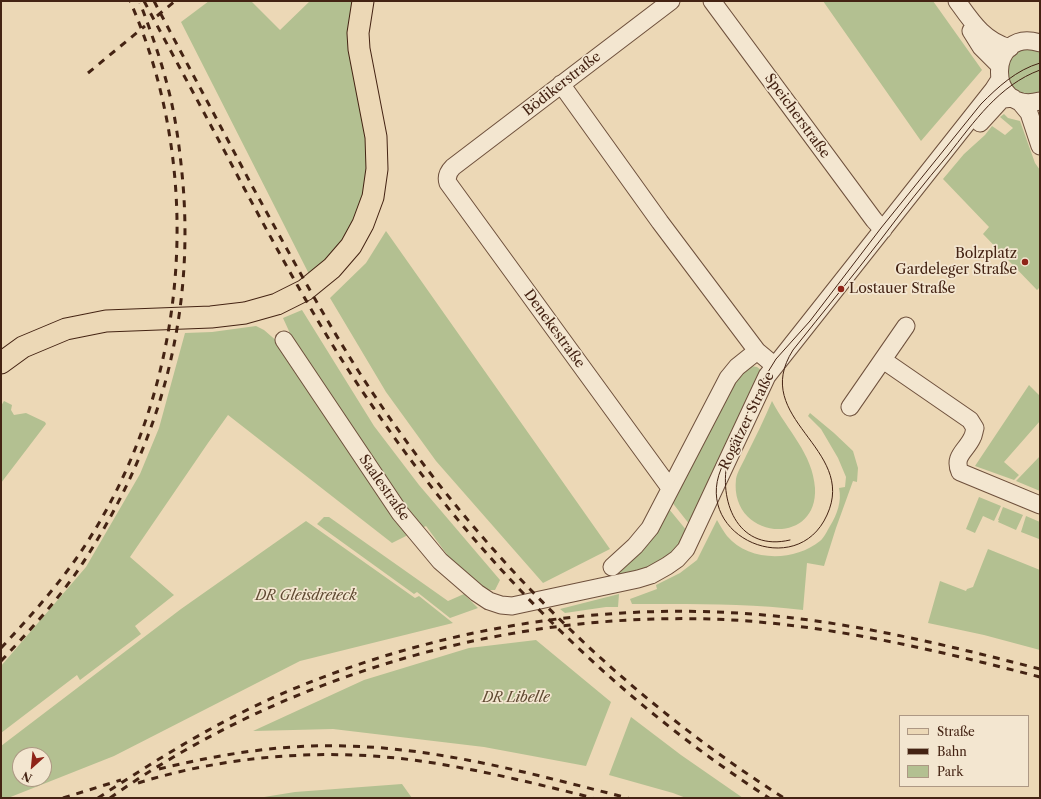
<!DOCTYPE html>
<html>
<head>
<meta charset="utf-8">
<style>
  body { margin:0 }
  #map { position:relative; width:1041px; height:799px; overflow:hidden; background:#ecd8b6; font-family:"Libre Caslon Text",serif }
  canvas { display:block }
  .frame { position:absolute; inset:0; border:2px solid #442313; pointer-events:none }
  .legend { position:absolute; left:899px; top:715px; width:130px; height:72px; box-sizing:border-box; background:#f3e6d0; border:1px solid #ad9884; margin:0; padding:5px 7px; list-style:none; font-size:12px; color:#442313 }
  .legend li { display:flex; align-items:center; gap:8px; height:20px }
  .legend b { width:20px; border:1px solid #ad9884 }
  .north { position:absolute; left:12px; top:747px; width:40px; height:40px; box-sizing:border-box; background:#f3e6d0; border:1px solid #ad9884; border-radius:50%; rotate:207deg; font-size:11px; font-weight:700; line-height:16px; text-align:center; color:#442313 }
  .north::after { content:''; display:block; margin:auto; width:14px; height:18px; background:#8f2418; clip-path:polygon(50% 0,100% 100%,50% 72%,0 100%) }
</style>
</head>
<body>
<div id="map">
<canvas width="1041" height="799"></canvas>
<div class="frame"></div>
<ul class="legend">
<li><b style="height:5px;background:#ecd8b6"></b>Straße</li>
<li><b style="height:5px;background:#442313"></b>Bahn</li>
<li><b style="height:11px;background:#b3c091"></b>Park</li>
</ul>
<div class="north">N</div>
</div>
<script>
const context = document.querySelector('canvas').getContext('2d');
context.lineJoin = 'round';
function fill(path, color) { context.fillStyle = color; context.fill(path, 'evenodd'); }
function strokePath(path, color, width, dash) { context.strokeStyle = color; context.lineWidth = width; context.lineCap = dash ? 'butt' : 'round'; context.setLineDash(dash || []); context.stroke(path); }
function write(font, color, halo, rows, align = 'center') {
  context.font = font + ' "Libre Caslon Text",serif'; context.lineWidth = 3.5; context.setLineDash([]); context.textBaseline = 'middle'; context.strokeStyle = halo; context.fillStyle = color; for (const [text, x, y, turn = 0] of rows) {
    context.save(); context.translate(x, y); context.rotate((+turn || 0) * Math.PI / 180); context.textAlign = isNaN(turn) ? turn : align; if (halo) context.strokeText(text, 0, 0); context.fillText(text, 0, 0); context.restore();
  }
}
const green = new Path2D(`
  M209,1H251L280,30L310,1H355L366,124L368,178L360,211L339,248L310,276L181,22Z
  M823,1H933L982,70L921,141Z
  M1040,48V93L1025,95L1011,87L1005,70L1016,51Z
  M1004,114L1008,118L1020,121L1035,163L1040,170V287L1037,290L983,234L989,227L943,179L964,154L985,135L992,126L1005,135L1013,128L1000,117Z
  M386,231L610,549L543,583L436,461L386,392L330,298L366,263Z
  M302,310L374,426L419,485L500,580L495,590H481L462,575L426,526L392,543L228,415L208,443L130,557L174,595L135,626L141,634L80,680L77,675L1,733V666L86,567L140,474L159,428L185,333L212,332L256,326L264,330L286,349L294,342L283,318Z
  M751,366L757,367L761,370L760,377L690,525L671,501L733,381Z
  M1029,385L1040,396V421L1004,462L1019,475L1014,480L975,466Z
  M4,401L12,405L11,410L14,415L26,413L45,422L46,424L1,483V406Z
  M772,401C787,430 813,454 815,488C818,548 729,540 736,479C737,472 743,463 746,456C755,438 764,420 772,401Z
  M810,413L834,433L853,451L858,468L857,482L853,481L836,528L824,566L807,563L803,610C746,603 689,604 632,604L630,599L657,589L656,585L680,573L697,560L717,520C720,525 723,531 727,536C749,562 794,562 820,541C824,538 827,531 830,526C837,515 842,501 839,488L845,487L846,477L838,458L821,429L808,416Z
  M1040,456V491L1016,481Z
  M979,497L1001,506L994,521L983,516L975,533L966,529Z
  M1003,507L1023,515L1016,530L998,522L999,520H998Z
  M669,509L687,531L678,547L657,564L615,577L614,574Z
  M1026,516L1040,522L1039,539L1021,532Z
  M324,517H329L448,601L464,594L478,608L450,618L417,592L414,594L317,524Z
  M306,521L415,598L419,596L453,623L300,661L114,756L8,798H1V746L181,609ZM20,755H44V779H20Z
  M988,549L1040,570V650L984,635L928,623L940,581L966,591L967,589L973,587Z
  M619,594L618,607H606L565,613L560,609Z
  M536,640L611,702L586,766L484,747L333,729L253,731L364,680L469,648Z
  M631,717L681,755L743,798H686L673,793L609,775Z
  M402,784L412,798H258L295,792Z`);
const minor = new Path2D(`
  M712,1L874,220L883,230
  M957,1C972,22 984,41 1010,48
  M971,31L981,47L999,65
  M1040,43C987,26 985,116 1040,101
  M561,84L660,222L757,351L775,366
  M1019,101L1029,113L1040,146
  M980,123L1001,100L1004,99L1013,98
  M284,340L400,513L440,561L477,593L489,601L501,605L512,606L638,579L651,575L667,566L677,559L686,549L767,376L993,90L1000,79
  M883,360L970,420L975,428C974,431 974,435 972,438C966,451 953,456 960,472L1040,505
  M850,407L906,326
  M670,488L448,183C446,177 448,172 453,167L671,1
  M612,567L635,546L650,528L728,378L737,367L757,351`);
const major = new Path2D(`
  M1,363L23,347L66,329L106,321L211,317L245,313L277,304L305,290L332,268L351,246L363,224L373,197L377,169L376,137L359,49L358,33L363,1`);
const tram = new Path2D(`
  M1040,63C1016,70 998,87 981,104L881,228L810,321L776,359L763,380L721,469C693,537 797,582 827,515C858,448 749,419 793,350C823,312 853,276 882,238C903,210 925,182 948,155C974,122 999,85 1040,70
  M727,463C719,505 740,552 790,540`);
const rail = new Path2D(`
  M144,1C177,63 211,125 244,188C283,260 322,333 369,401C473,556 612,697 769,798
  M154,1C186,62 219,123 251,184C286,247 320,311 359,372C468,542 614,690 784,798
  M157,16L175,1
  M88,73L145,26
  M1,648C28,619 55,589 78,556C188,396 208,178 130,1
  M1,661C31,629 62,596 86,558C159,444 194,320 183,184C180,151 176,117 167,84C160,57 150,29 140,3
  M159,769C220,754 283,744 345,746C441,748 536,775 628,798
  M138,783C225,756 322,748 413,760C473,768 534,783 593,798
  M63,798L121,780
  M98,798C156,760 215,723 279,695C438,626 619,597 793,618C877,628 958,648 1040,669
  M110,798C291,670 527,605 748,621C847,629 944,652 1040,677`);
const markers = [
  [1025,262,4,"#8f2418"],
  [841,289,4,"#8f2418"]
];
const streetNames = [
  ["Bödikerstraße",562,84,-38],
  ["Speicherstraße",797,116,54],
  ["Denekestraße",554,329,54],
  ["Rogätzer Straße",747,421,-64],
  ["Saalestraße",384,488,55]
];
const poiNames = [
  ["Bolzplatz",1017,254],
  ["Gardeleger Straße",1017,270],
  ["Lostauer Straße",849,289,"left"]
];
const parkNames = [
  ["DR Gleisdreieck",306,596],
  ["DR Libelle",516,698]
];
fill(green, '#b3c091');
strokePath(minor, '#6e503c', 19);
strokePath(major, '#442313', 23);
strokePath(minor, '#f3e6d0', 17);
strokePath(major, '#ecd8b6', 21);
strokePath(tram, '#442313', 1);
strokePath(rail, '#442313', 3, [7, 7]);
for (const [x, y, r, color] of markers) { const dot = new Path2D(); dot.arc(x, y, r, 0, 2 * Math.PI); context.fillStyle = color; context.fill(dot); strokePath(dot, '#f3e6d0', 1.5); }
write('14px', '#442313', '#f3e6d0', streetNames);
write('14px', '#442313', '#f3e6d0', poiNames, 'right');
write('italic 14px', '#604a32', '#f3e6d0', parkNames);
</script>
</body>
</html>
